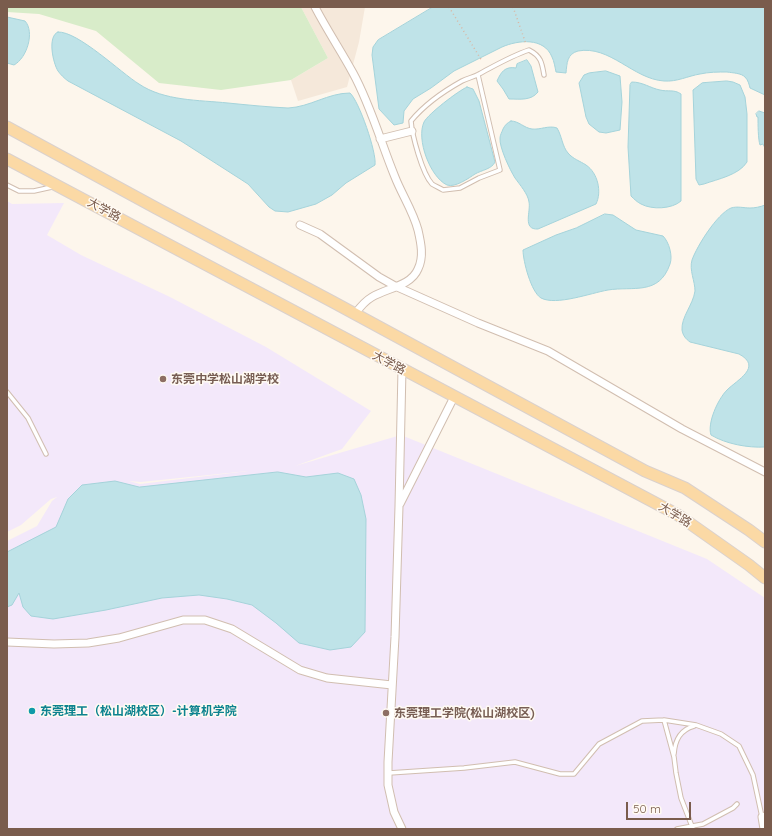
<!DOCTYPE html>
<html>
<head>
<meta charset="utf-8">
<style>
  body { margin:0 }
  #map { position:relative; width:772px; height:836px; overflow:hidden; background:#fdf6ec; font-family:Quicksand,sans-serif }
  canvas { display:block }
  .frame { position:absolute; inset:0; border:8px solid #7a5c4d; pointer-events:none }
  .scale { position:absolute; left:626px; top:802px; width:65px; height:18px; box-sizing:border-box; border:2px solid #7a5c4d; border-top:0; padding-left:5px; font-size:12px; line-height:14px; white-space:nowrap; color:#7a5c4d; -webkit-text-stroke:3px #fffaf3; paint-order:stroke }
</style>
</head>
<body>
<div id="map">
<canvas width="772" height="836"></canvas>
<div class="frame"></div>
<div class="scale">50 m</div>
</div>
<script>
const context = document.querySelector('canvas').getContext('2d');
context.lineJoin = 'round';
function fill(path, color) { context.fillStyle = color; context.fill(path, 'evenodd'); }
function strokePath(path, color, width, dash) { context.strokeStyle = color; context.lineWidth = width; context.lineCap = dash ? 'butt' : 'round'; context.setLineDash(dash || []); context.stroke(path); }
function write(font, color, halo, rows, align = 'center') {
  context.font = font + ' Quicksand,"Noto Sans SC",sans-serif'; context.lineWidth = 3; context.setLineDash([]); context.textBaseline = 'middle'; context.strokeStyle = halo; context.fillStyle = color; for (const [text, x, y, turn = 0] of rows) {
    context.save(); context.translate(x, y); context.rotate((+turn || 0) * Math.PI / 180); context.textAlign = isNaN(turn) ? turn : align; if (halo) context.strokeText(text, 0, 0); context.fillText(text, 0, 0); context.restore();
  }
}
const residential = new Path2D(`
  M301,7H365L359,42L347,87L298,101L291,80L328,58Z`);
const education = new Path2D(`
  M7,201L12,204L64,203L47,235L81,255L170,297L266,347L371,411L342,449L295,466L401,435L707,559L765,598V829H7V541L37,526L52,501L57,497L51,499L21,525L7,532ZM248,471L140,484L129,481L141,482Z`);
const green = new Path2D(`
  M7,7H301L328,58L291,80L221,90L159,83L96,31L39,14L7,12Z`);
const water = new Path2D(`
  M433,7H765V95L750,88C749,84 748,80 745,77C741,73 733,73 727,72C718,72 709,72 700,74C688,76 677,82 664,81C633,79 610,45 578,51C567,54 567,63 566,73L556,72C555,67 554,61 552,57C544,37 518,40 502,47L454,71L431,88L413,99L404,111L403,123L394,125L379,109L372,55L373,47L378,40Z
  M7,17L25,21C35,32 27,58 14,65L7,63Z
  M58,32C78,31 121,73 139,84C164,101 199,100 228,103C248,105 268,107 288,108C310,107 328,93 350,93C359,101 377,153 375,165L346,183L332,195L316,204L288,212L275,211L269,207L248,184L181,141L68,81C64,78 61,75 58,71C53,63 47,36 58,32Z
  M527,60L531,66L538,92C531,101 520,99 509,99L503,89L497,81C501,72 505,66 516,68L517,64Z
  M606,71L620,76L622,102L620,130L606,133L599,132L589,124L586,117L579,83L584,75L589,73Z
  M727,81L733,82L740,85L745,97L747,114V162C739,175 718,179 704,184L699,185L696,179L693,90L702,83Z
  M632,82C643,82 650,88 660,90C668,92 674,89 681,94V201C672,209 652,210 641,204C637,202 634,199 631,196L628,147L630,85Z
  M467,87L473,89L479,101L495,162C492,169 482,170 475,174C469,178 455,188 447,185C430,177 416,139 424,122C428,114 458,91 467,87Z
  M759,111L765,113V148L763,144L760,145C758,139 758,124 758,117H757L756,114Z
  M511,121C519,121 524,128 532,129C540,130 549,125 557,128C562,136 562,146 568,153C573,159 580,161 586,165C598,173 602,192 596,204L538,229C522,230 531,211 529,202C528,194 520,185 515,178C510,170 499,147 500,138C500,135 502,132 503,129C505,125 507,123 511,121Z
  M765,205V447C748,448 726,444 711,435C707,423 718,399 727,390C737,380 763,367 739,354L690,342C686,339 683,336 682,330C681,317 693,305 695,291C695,281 689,270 692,260C697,246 717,214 731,208C737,206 744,208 750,208C755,208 760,207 765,205Z
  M605,214L613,215L636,230L663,236C669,242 673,256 670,264C659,296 633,286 608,290C591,293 556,306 541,298C531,292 523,261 523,250L556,235L576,228Z
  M278,472L306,477L338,473L354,479L361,495L366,519L365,632L351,647L330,650L299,643L276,623L252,605L227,599L199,595L162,598L106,610L53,619L31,616L23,607L19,593L12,605L7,607V552L56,527L68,499L82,485L115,481L139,487Z`);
const path = new Path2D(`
  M449,7L482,61
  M513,7L526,44`);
const lane = new Path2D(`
  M478,75L500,170L479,178L460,188L443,190C440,188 435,186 432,184C422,173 412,135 411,121C425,104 444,91 462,81C468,78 474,77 479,74C496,65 511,56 529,50C541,56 542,63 544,75
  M7,185L19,191H34L52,187
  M7,392L28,418L46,454
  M664,720L674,757L676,773L681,798L693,829
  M674,754C675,740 680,730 694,726
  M389,773L464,768L515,762L560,774H574L599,744L642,721L664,720L696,725L721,734L739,746L753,775L762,817
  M677,829L703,824L733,808L737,804`);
const street = new Path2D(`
  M315,7C327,30 341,51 353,73C371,106 381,143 395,177C402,195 413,211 418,230C421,243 424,257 418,269C411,286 387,288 372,297C365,301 360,307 355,314
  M380,139L412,131
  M300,225L320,234L379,277L395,286L478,323L548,351L682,429L765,472
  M400,504L454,397
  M7,642L54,644L88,643L119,638L183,620H205L232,629L300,670L327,678L392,685
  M402,829L394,812L388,785V762L395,637L399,506L402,369
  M764,829L762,817L765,816`);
const primary = new Path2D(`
  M7,127L156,208L333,302L645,471L685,488L749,530L765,542
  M7,159L678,515L749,565L765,578`);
const markers = [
  [163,379,4,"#8d6e63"],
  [32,711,4,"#0f9aa8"],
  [386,713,4,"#8d6e63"]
];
const streetNames = [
  ["大学路",104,210,28],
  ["大学路",389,363,28],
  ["大学路",675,515,31]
];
const educationNames = [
  ["东莞中学松山湖学校",171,379],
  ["东莞理工学院(松山湖校区)",394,713]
];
const cultureNames = [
  ["东莞理工（松山湖校区）-计算机学院",40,711]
];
fill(residential, '#f5e8da');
fill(education, '#f3e8fa');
fill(green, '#d8ecc9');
fill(water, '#bfe3e8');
strokePath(water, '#a5d3da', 1);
strokePath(lane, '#d1beb0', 5.5);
strokePath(street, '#d1beb0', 9);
strokePath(primary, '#dad1cd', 13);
strokePath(path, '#d9b8a5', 1.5, [1, 3]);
strokePath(lane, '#fff', 3.5);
strokePath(street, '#fff', 7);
strokePath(primary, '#fbd9a5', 11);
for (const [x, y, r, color] of markers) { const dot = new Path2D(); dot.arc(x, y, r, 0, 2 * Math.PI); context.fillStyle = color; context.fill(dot); strokePath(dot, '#fffaf3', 1.5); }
write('12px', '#7a5c4d', '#fffaf3', streetNames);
write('bold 12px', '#785e54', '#fffaf3', educationNames, 'left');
write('bold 12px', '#0d838f', '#fffaf3', cultureNames, 'left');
</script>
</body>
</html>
